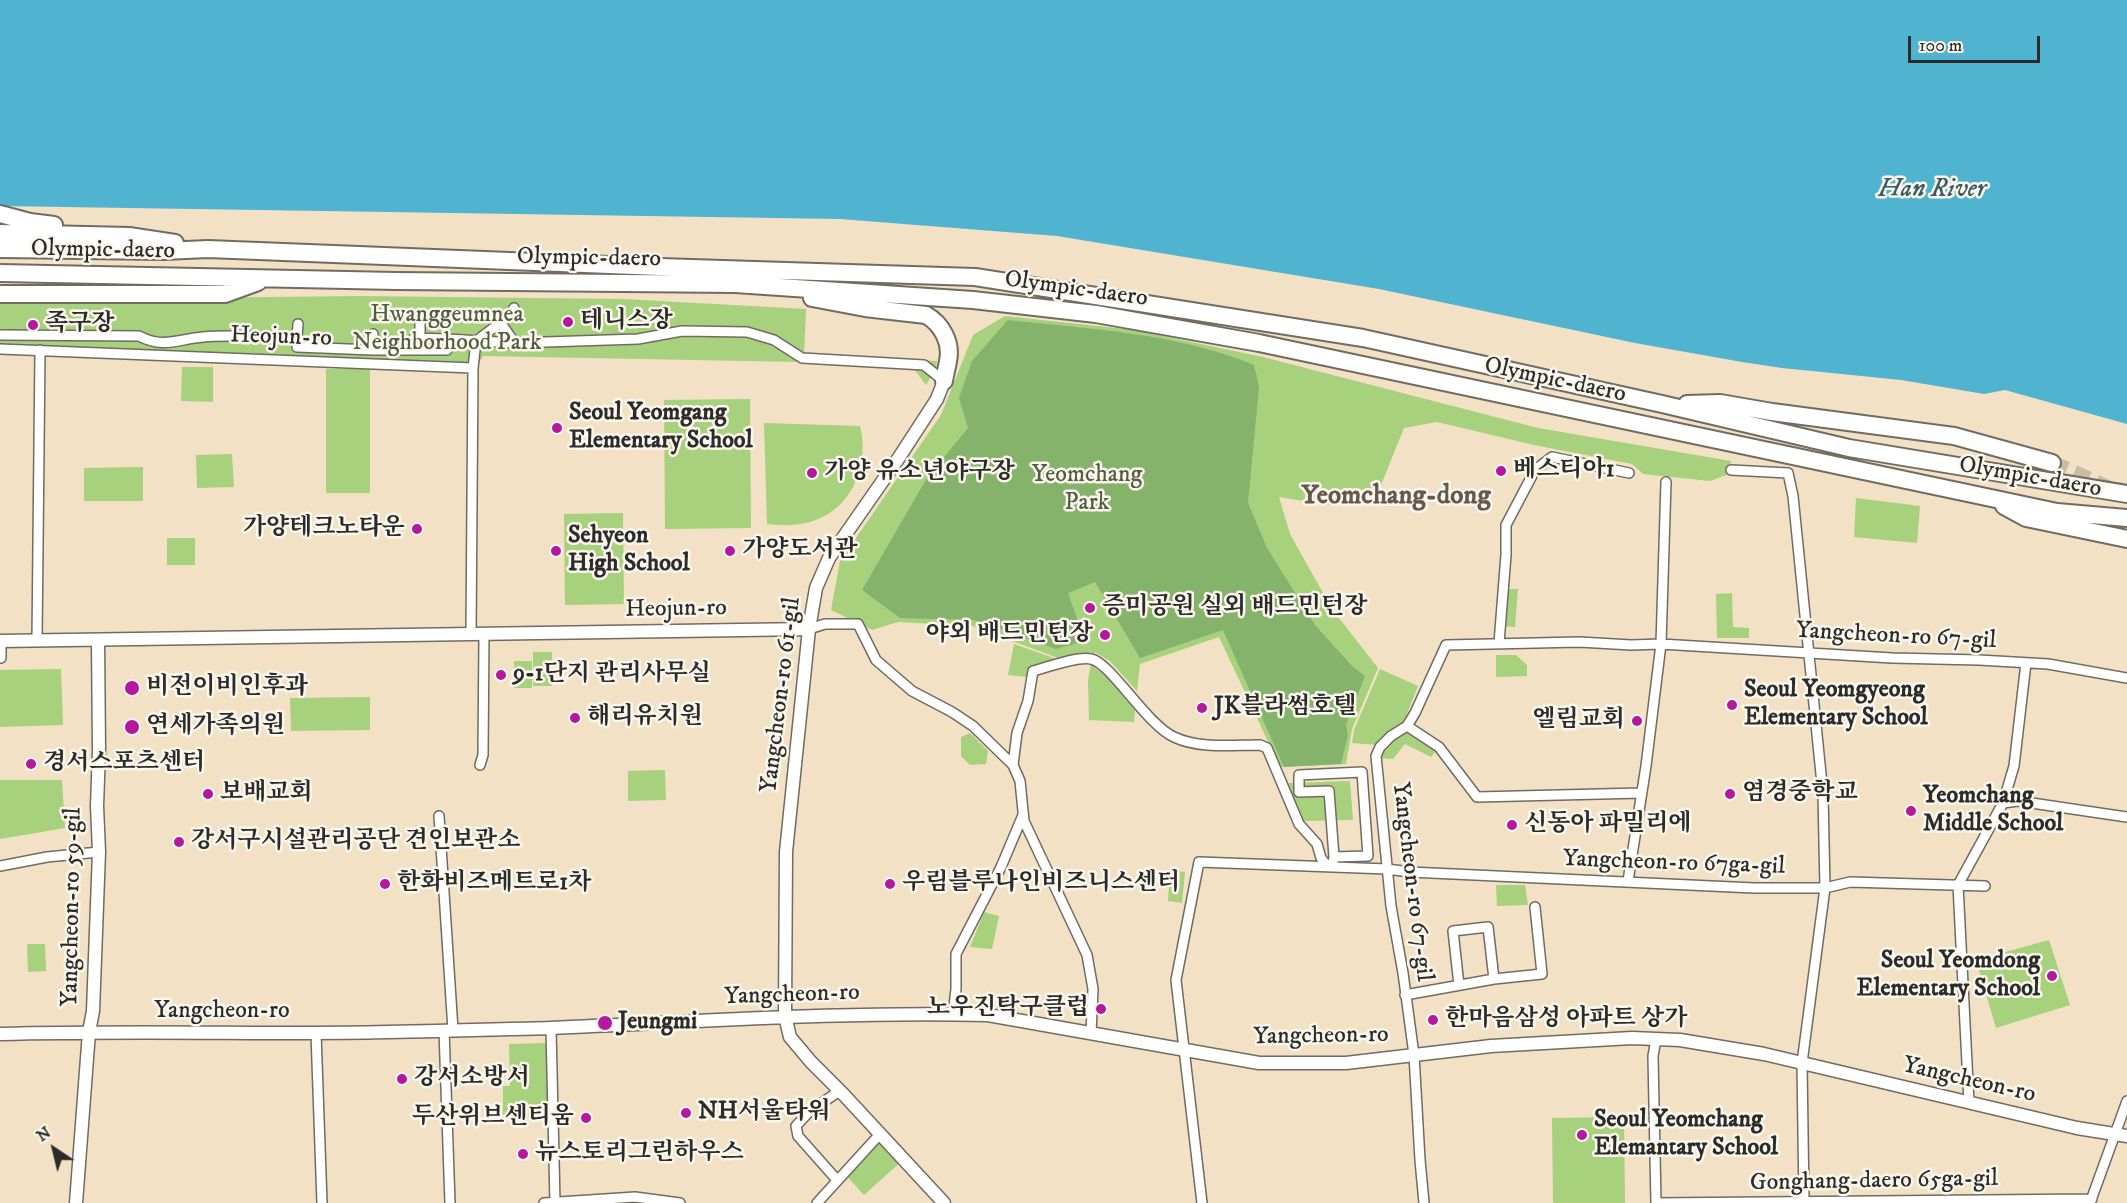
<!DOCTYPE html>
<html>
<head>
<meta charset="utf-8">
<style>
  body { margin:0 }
  #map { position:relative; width:2127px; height:1203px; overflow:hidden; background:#f2e1c5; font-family:"IM FELL DW Pica",serif }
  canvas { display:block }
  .north { position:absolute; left:24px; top:1119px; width:60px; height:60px; -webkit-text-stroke:4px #fbf7ec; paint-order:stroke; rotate:325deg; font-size:16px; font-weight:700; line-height:24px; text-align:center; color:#2b2b2b }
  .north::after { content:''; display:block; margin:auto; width:21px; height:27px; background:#2b2b2b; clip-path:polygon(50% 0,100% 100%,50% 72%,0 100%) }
  .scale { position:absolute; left:1908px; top:36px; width:132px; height:27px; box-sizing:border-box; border:3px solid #2b2b2b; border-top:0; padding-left:8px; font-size:18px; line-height:21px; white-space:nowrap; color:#2b2b2b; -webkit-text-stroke:4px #fbf7ec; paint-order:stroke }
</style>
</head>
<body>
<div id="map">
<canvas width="2127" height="1203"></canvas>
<div class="north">N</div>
<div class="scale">100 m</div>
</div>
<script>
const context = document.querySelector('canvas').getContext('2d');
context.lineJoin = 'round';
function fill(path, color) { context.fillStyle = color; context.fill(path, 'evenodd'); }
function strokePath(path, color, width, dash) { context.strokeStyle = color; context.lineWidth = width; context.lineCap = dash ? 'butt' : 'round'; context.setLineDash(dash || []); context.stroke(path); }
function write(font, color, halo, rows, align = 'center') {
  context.font = font + ' "IM FELL DW Pica","Noto Serif KR",serif'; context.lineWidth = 5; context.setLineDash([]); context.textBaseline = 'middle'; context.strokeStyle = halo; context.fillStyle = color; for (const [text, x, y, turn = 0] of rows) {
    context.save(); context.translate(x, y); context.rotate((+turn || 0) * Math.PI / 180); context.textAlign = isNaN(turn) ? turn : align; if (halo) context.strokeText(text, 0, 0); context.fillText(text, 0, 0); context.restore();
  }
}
const green = new Path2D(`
  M358,296L624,299L806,309L804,355L937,361L936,368L926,385L914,369L800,362L483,356L478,365L0,346V300Z
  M1005,316L1134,330L1263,357L1538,428L1731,461L1729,474L1710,481L1643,474L1632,464L1534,445L1437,422L1404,428L1381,485L1328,505L1279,497L1290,534L1332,609L1378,668L1352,729L1346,764L1280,767L1219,637L1140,664L1137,691L1110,661L1096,653L1058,658L972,626L898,622L872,630L831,610L840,561L941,415L973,335Z
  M182,367H213V402L181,401Z
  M326,369H370V493H326Z
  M750,399L751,528L665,529L664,400Z
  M764,423L860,426C869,462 854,505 818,519C802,526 784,526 767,524Z
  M232,454L234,487L197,488L196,455Z
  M143,467V501H84V468Z
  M1856,498L1920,506L1917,543L1854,537Z
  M623,513L624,604L565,605L564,514Z
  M167,538H195V565H167Z
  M1504,589H1518L1515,627L1501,626Z
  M1732,593L1733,627L1749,628V638H1717L1716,594Z
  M1014,644L1054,658L1055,661L1029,667L1027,677L1008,675Z
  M533,652H552V686H533Z
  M1496,655H1516L1527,665V676L1496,677Z
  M514,661H532V688H514Z
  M1091,664L1106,677L1135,710L1134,722L1089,720L1088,680Z
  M61,669L63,725L0,727V670Z
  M1380,669L1418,686L1403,724L1377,745L1352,743L1354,730Z
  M370,697V730L291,731L290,698Z
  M1407,732L1439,747L1431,757L1405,744L1393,759L1378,758C1384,744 1393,738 1407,732Z
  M970,733L988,751L986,764L970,765L961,756V737Z
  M665,770L666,800L628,801V771Z
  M0,780H62L65,828L0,839Z
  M1350,781L1353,820L1303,821L1288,783Z
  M1170,870L1185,872L1182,903L1168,901Z
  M1496,885H1525L1528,905L1497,906Z
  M984,912L999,916L992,949L970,947Z
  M2049,940L2070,1005L1996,1028L1976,960Z
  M27,944H45L46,971L28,972Z
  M549,1043L551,1118L503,1119V1086H510L509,1044Z
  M1624,1117L1625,1203H1553L1552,1118Z
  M880,1136L902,1161L864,1195L844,1173Z`);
const forest = new Path2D(`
  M1008,320C1090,329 1177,333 1254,365L1259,387L1248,503L1267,548L1315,625L1352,666L1365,676L1346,725L1348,735L1341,764L1284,767L1223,630L1140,658L1095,582L1068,593L1085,641L1056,649L974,620L900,618L862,590L927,478L968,428L959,398L972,361Z`);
const water = new Path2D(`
  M0,0H2127V424L2005,390L1984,394L1901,380L1782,368L1742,362L1635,343L1379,289L1057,236L840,219L0,206Z`);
const highwayTunnel = new Path2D(`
  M2052,463L2110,489`);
const street = new Path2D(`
  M500,322L515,343
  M0,335L139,336C164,349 178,339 203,337C234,334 266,338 297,338V347L373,350H447V339L515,343L638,339L682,331L747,332L774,340L802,358L924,365L944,381
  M297,338L298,324
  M420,338V321
  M0,349L473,368L471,635
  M373,350V334
  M414,350V338L447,339
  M473,368L476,341L508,317L514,308
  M1731,470L1788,473L1793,496L1823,794L1825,888L1802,1063L1804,1202
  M809,629L825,624H858L876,660L912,691L952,712L973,726L1013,765
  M1,641V658
  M37,641L40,350
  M1499,643L1506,555V525L1535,470L1552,457L1629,473
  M1407,726L1439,747L1477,797L1641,793
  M480,765L483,755L484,634
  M2003,803L2018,801L2127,817
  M439,816L453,1030
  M0,866L47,857L99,852
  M1332,867L1334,857L1329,791L1299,792V775L1362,772L1368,856L1334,857
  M1628,881L1646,766L1661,644L1666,482
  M1459,985L1453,931L1488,927L1494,979
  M1405,995L1494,979L1542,974L1535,907
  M953,1014L956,989V954L1001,867L1023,815
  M551,1028L555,1203
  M444,1030L450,1203
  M316,1033L322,1203
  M1091,1033L1093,989L1087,955L1024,821L1020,781L1013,765L1017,733L1028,701L1033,671C1048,667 1077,656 1091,659C1110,662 1147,725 1174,737C1199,749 1232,745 1260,745L1267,748L1299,824L1317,844L1321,858L1328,867
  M1656,1039L1653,1056L1656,1203
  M1969,1103L1958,885L2003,803L2014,766L2026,663
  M837,1180L798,1136L796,1126L808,1113L839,1091
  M544,1203L635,1197L680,1203
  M817,1203L880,1134
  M1202,1203L1176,980L1199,862L1387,869L1410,872L1754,888H1825L1850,882L1985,886
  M1424,1203L1420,1160L1414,1055L1403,973L1391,906L1376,756L1380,747L1391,736L1407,726L1415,713L1446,645L1580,642L1631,645L1661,644L1892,658L1979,660L2048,664L2127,678
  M1656,1203L2092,1199
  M2090,1203L2127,1101`);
const secondary = new Path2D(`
  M0,641L809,629
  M0,1034C104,1031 208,1033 313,1033C392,1033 472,1030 551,1028C697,1022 842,1011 988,1015L1259,1063H1346L1491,1046L1632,1038L1680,1040L1764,1054L2077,1128L2127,1136
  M76,1203L89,1032L93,1011L99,852L97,806L99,751L98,640
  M944,1203L844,1095L811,1062L790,1037L785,1016L786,852L809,629L816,588L829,558L898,459L937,399L944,381`);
const highway = new Path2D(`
  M0,214L30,222L54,225
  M0,233L129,236L175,243
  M0,249L164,251L208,249L660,267L975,277L1363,338L1662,404L1849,448L2127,494
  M0,273L396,281L735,284L973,300L1096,314L1259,343L2057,512L2127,518
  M0,294H225L258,282
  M812,298L865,308L926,315C942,324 952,343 948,361C947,368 945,374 944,381
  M1687,404L1720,403L1772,412L1954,436L2052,463
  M2004,506L2026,518L2127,539`);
const markers = [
  [568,322,6,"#b5179e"],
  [33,325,6,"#b5179e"],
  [557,428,6,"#b5179e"],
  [1501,471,6,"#b5179e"],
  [812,473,6,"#b5179e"],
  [417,529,6,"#b5179e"],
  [556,551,6,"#b5179e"],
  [730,551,6,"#b5179e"],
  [1090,608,6,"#b5179e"],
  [1105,635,6,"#b5179e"],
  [501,675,6,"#b5179e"],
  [132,688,8,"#b5179e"],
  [1732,705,6,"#b5179e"],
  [1202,708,6,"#b5179e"],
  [575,718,6,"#b5179e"],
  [1637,721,6,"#b5179e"],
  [132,727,8,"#b5179e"],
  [31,764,6,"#b5179e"],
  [208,794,6,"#b5179e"],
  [1730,794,6,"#b5179e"],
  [1911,811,6,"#b5179e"],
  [1512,825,6,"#b5179e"],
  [179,842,6,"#b5179e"],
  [385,884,6,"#b5179e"],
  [890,884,6,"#b5179e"],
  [2052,976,6,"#b5179e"],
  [1101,1009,6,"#b5179e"],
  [1433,1020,6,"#b5179e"],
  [605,1023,8,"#b5179e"],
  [402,1079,6,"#b5179e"],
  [686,1113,6,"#b5179e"],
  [586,1118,6,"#b5179e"],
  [1582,1135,6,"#b5179e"],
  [523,1154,6,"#b5179e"]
];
const streetNames = [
  ["Olympic-daero",103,251,1],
  ["Olympic-daero",589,259,1],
  ["Olympic-daero",1076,290,8],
  ["Heojun-ro",281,338,2],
  ["Olympic-daero",1555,381,12],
  ["Olympic-daero",2030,478,10],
  ["Heojun-ro",676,610,-1],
  ["Yangcheon-ro 67-gil",1896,637,3],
  ["Yangcheon-ro 61-gil",782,695,-83],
  ["Yangcheon-ro 67ga-gil",1674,864,2],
  ["Yangcheon-ro 67-gil",1411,882,83],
  ["Yangcheon-ro 59-gil",73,907,-89],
  ["Yangcheon-ro",792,996,-2],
  ["Yangcheon-ro",222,1012],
  ["Yangcheon-ro",1321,1037,-1],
  ["Yangcheon-ro",1969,1081,13],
  ["Gonghang-daero 65ga-gil",1874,1182,-1]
];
const parkNames = [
  ["Hwanggeumnea",447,316],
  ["Neighborhood Park",447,344],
  ["Yeomchang",1087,476],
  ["Park",1087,504]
];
const poiNames = [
  ["테니스장",580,322],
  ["족구장",45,325],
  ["Seoul Yeomgang",569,414],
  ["Elementary School",569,442],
  ["베스티아1",1513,471],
  ["가양 유소년야구장",824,473],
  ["가양테크노타운",405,529,"right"],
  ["Sehyeon",568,537],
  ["High School",568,565],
  ["가양도서관",742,551],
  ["증미공원 실외 배드민턴장",1102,608],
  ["야외 배드민턴장",1093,635,"right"],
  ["9-1단지 관리사무실",513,675],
  ["비전이비인후과",146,688],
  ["Seoul Yeomgyeong",1744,691],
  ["Elementary School",1744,719],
  ["JK블라썸호텔",1214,708],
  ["해리유치원",587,718],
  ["엘림교회",1625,721,"right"],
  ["연세가족의원",146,727],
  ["경서스포츠센터",43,764],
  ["보배교회",220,794],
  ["염경중학교",1742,794],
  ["Yeomchang",1923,797],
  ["Middle School",1923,825],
  ["신동아 파밀리에",1524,825],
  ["강서구시설관리공단 견인보관소",191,842],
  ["한화비즈메트로1차",397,884],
  ["우림블루나인비즈니스센터",902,884],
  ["Seoul Yeomdong",2040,962,"right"],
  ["Elementary School",2040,990,"right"],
  ["노우진탁구클럽",1089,1009,"right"],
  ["한마음삼성 아파트 상가",1445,1020],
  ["Jeungmi",618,1023],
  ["강서소방서",414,1079],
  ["NH서울타워",698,1113],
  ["두산위브센티움",574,1118,"right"],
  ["Seoul Yeomchang",1594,1121],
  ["Elemantary School",1594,1149],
  ["뉴스토리그린하우스",535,1154]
];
const waterNames = [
  ["Han River",1932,191]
];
const quarterNames = [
  ["Yeomchang-dong",1396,497]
];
fill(green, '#a7d17d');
fill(forest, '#85b36c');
fill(water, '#50b3cf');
strokePath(highwayTunnel, '#cabda6', 16, [16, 8]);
strokePath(street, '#716b61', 12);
strokePath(secondary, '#716b61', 15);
strokePath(highway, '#716b61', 20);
strokePath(street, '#fff', 9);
strokePath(secondary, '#fff', 12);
strokePath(highway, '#fff', 16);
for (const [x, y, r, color] of markers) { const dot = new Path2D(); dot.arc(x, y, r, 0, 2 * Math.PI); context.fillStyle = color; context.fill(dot); strokePath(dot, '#fbf7ec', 2); }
write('24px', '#2b2b2b', '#fbf7ec', streetNames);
write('24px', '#505d44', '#fbf7ec', parkNames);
write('bold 24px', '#2b2b2b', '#fbf7ec', poiNames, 'left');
write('italic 26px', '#385b64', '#fbf7ec', waterNames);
write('bold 27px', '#65584c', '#fbf7ec', quarterNames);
</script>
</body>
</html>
